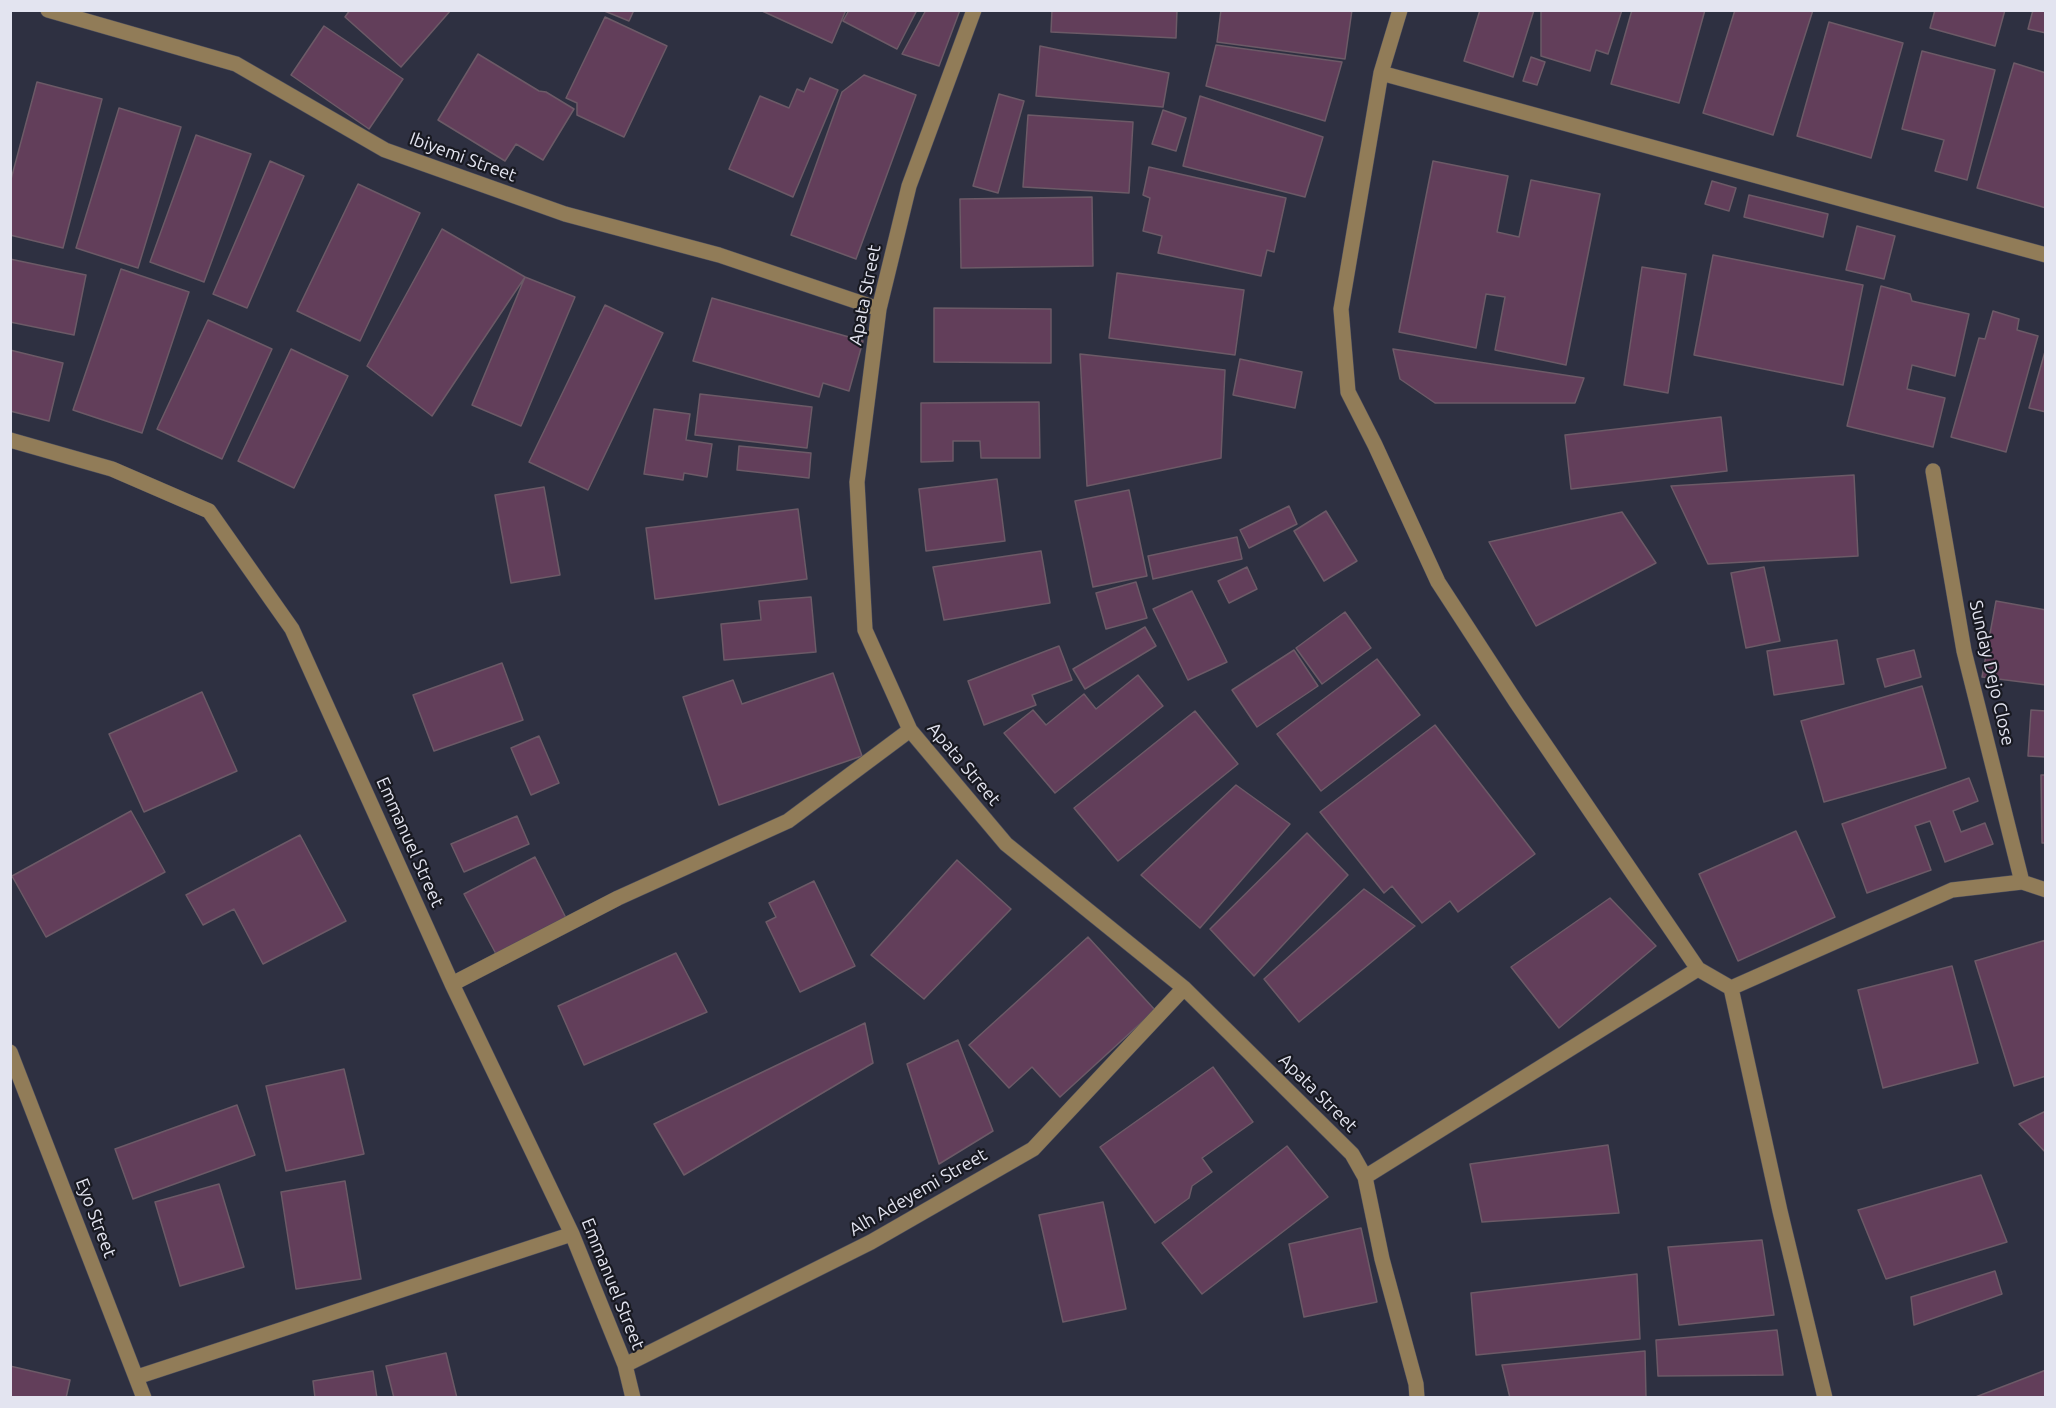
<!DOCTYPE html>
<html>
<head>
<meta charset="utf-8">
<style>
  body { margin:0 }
  #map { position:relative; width:2056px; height:1408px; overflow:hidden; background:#2e3041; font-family:Ubuntu,sans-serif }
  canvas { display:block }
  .frame { position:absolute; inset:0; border:12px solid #e3e4f0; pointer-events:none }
</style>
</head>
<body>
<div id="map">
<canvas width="2056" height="1408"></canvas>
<div class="frame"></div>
</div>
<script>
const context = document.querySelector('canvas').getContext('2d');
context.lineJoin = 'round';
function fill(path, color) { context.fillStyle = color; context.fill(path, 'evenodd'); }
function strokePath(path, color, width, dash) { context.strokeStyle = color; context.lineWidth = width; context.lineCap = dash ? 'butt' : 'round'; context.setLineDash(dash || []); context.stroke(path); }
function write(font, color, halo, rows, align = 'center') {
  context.font = font + ' Ubuntu,sans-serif'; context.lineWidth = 4.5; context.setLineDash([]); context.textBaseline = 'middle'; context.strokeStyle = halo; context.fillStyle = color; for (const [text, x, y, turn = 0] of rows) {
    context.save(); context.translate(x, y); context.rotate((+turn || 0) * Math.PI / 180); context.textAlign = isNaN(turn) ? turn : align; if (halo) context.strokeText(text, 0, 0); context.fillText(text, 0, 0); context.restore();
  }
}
const building = new Path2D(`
  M350,10H451L401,67L345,17Z
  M602,10H634L629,21Z
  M760,10H846L832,43Z
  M849,10H917L897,49L843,21Z
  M926,10H960L939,66L902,54Z
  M1052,10H1177L1176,38L1051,32Z
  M1221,10H1352L1345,59L1217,42Z
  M1480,10H1534L1513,77L1464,61Z
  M1541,10H1622L1608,54L1596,50L1590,71L1541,56Z
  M1632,10H1705L1679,103L1611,84Z
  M1735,10H1813L1773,135L1703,113Z
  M1935,10H2005L1995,46L1930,28Z
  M2033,10H2046V33L2028,29Z
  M605,17L667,46L624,137L577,115V103L566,98Z
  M1829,22L1903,43L1871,158L1797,136Z
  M324,26L403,79L369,129L291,75Z
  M1216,45L1342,62L1325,121L1206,86Z
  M1040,46L1169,73L1163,107L1036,96Z
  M1922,51L1995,70L1967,180L1935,171L1944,140L1902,129Z
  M478,54L539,91L546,92L574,109L543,160L516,144L505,161L438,120Z
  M1531,57L1545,62L1537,85L1523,81Z
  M2014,63L2046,73V208L1977,188Z
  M864,75L916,95L856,259L791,235L842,92Z
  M810,78L838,90L793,197L729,169L760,96L789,108L797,89L804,92Z
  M37,82L102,99L63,248L10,235V183Z
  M999,94L1024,101L998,193L973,186Z
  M1200,96L1323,137L1305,197L1183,166Z
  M119,108L181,127L138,268L76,248Z
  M1163,110L1186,118L1176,151L1152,144Z
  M1028,115L1133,122L1129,193L1023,187Z
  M196,135L251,154L204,282L150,262Z
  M270,161L304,176L247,308L213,294Z
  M1433,161L1508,176L1497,232L1519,237L1531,180L1600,194L1566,365L1495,350L1505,297L1486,294L1476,348L1399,332Z
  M1149,167L1286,198L1274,252L1267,250L1261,276L1158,253L1162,236L1143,231L1150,198L1143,195Z
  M1712,181L1736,188L1729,211L1705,204Z
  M358,184L420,213L360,341L297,311Z
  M1749,195L1828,214L1823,237L1744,217Z
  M1092,197L1093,266L961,268L960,199Z
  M1857,226L1895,236L1884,279L1846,270Z
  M442,229L525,277L432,416L367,366Z
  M1713,255L1863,285L1843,385L1694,355Z
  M10,259L86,275L74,335L10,322Z
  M1642,267L1686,274L1668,393L1624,385Z
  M121,269L189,292L142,433L73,410Z
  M1117,273L1244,290L1235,355L1109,338Z
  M525,277L575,297L521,426L472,405Z
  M1881,286L1910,294L1912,301L1969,314L1955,376L1912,365L1907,389L1945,398L1933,447L1847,426Z
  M712,298L863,341L849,391L823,383L819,397L693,361Z
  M605,305L663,333L588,490L529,462Z
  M934,308L1051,309V363L934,362Z
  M1993,311L2019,319L2017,330L2038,336L2006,452L1951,437L1979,338L1985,339Z
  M208,320L272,349L222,459L157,429Z
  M2046,348V412L2029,408Z
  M291,349L348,376L294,488L238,461Z
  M1393,349L1584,378L1575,403H1435L1400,379Z
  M10,350L63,363L49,421L10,411Z
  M1080,354L1225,370L1221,458L1087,486Z
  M1240,359L1302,372L1295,408L1233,395Z
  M700,394L812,407L807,448L695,435Z
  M1039,402L1040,458H981L980,441H953V461L921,462V403Z
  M654,409L690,414L686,440L712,444L707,477L684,473L683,480L644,474Z
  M1721,417L1727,471L1571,489L1565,435Z
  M739,446L811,453L809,478L737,470Z
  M1854,475L1858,556L1708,564L1671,486Z
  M997,479L1005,541L926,551L919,489Z
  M544,487L560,575L511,583L495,495Z
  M1129,490L1147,576L1093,587L1075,501Z
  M1289,506L1297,524L1249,548L1240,530Z
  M798,509L807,579L655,599L646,528Z
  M1326,511L1357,561L1324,581L1294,531Z
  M1622,512L1656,563L1536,626L1489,542Z
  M1237,537L1242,559L1153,579L1148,556Z
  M1041,551L1050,603L944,620L933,567Z
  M1247,567L1257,589L1229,603L1218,581Z
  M1764,567L1780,641L1746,648L1731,573Z
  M1136,582L1147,618L1106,629L1096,593Z
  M1192,591L1227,662L1188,680L1153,609Z
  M811,597L816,652L724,660L721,624L761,620L759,601Z
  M1996,601L2046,610V685L1982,677Z
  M1345,612L1371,648L1322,684L1296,648Z
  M1145,627L1156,646L1085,689L1073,669Z
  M1837,640L1844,684L1774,695L1767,651Z
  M1059,646L1072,680L1032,695L1036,705L984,725L968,681Z
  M1294,650L1318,686L1257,727L1232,690Z
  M1914,650L1921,677L1885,687L1877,659Z
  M1377,659L1420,715L1321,791L1277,734Z
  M502,663L523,720L434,751L413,695Z
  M833,673L862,756L719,805L683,697L733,680L742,704Z
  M1138,675L1163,706L1055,793L1004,733L1033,710L1046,725L1084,694L1096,709Z
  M1922,686L1946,768L1824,802L1801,721Z
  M202,692L237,771L144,812L109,734Z
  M2031,710L2046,711V757L2028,756Z
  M1195,711L1238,764L1118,861L1074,808Z
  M1435,725L1535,854L1458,912L1450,901L1422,923L1392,886L1384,893L1320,812Z
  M539,736L559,783L531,795L511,748Z
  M2041,775H2046V843H2042Z
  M1969,778L1978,801L1953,811L1961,832L1985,823L1993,844L1945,862L1930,821L1915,826L1931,870L1867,893L1842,824Z
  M1236,785L1290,824L1200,928L1141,875Z
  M131,811L165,872L46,937L12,876Z
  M517,816L529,844L464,872L451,844Z
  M1796,831L1835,917L1738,961L1699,874Z
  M1307,833L1348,875L1254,976L1210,929Z
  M300,835L346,921L263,964L234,909L203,925L186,895Z
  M535,857L566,918L496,954L464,894Z
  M957,860L1011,909L924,999L871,955Z
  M814,881L855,966L800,992L766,922L776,917L769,903Z
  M1364,889L1415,926L1299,1022L1264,979Z
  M1610,898L1656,946L1559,1028L1511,967Z
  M1088,937L1155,1010L1060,1097L1032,1067L1009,1088L969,1045Z
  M2046,940V1076L2014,1086L1975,961Z
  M676,953L707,1012L584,1065L558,1006Z
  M1952,966L1978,1063L1883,1088L1858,990Z
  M865,1023L873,1063L684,1175L654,1124Z
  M958,1040L993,1131L939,1164L907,1064Z
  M1213,1067L1253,1122L1202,1158L1212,1172L1192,1186L1189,1198L1155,1223L1100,1147Z
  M344,1069L364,1154L286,1171L266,1086Z
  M237,1105L255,1155L133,1199L115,1149Z
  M2046,1111V1153L2019,1124Z
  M1608,1145L1619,1213L1482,1222L1470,1164Z
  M1287,1146L1328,1197L1202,1294L1162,1243Z
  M1981,1175L2007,1242L1886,1279L1858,1210Z
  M345,1181L361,1279L296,1289L281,1192Z
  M219,1184L244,1267L180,1286L155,1202Z
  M1103,1202L1126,1309L1063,1322L1039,1215Z
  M1361,1228L1377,1302L1304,1317L1289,1244Z
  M1762,1240L1774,1315L1679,1325L1668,1247Z
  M1995,1271L2002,1294L1914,1325L1911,1297Z
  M1637,1274L1640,1339L1476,1355L1471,1293Z
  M1777,1330L1783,1375L1658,1376L1656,1340Z
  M1645,1351L1646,1398H1510L1502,1365Z
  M446,1353L457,1398H394L386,1366Z
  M10,1366L70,1380L66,1398H10Z
  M2046,1370V1398H1973Z
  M373,1371L377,1398H315L313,1381Z`);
const minor = new Path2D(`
  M48,10L236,64L385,150L565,214L719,255L879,309
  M974,10L909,186L879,309L857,482L865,630L910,730L1006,844L1184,988L1352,1154L1365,1177L1382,1259L1416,1384L1417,1398
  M1400,10L1381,73L1341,309L1348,392L1375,445L1438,582L1516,702L1698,969L1731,988L1780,1211L1825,1398
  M1381,73L2046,255
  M10,440L112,469L209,511L292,629L452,984L572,1234L625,1365L633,1398
  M1933,471L1964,651L2022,882
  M452,984L618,898L788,821L910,730
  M1731,988L1952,890L2022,882L2046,890
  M10,1052L144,1398
  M1365,1177L1698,969
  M625,1365L871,1242L1033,1149L1184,988
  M137,1377L572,1234`);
const streetNames = [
  ["Ibiyemi Street",463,157,20],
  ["Apata Street",865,295,-79],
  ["Sunday Dejo Close",1992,673,77],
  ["Apata Street",964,764,50],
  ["Emmanuel Street",410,842,66],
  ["Apata Street",1318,1093,45],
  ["Alh Adeyemi Street",918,1192,-30],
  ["Eyo Street",96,1218,69],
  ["Emmanuel Street",613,1284,68]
];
fill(building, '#623e5a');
strokePath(building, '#6c5a67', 1.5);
strokePath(minor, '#4b4d5d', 16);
strokePath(minor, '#917c58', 15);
write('18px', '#e3e4f0', '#181921', streetNames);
</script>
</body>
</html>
